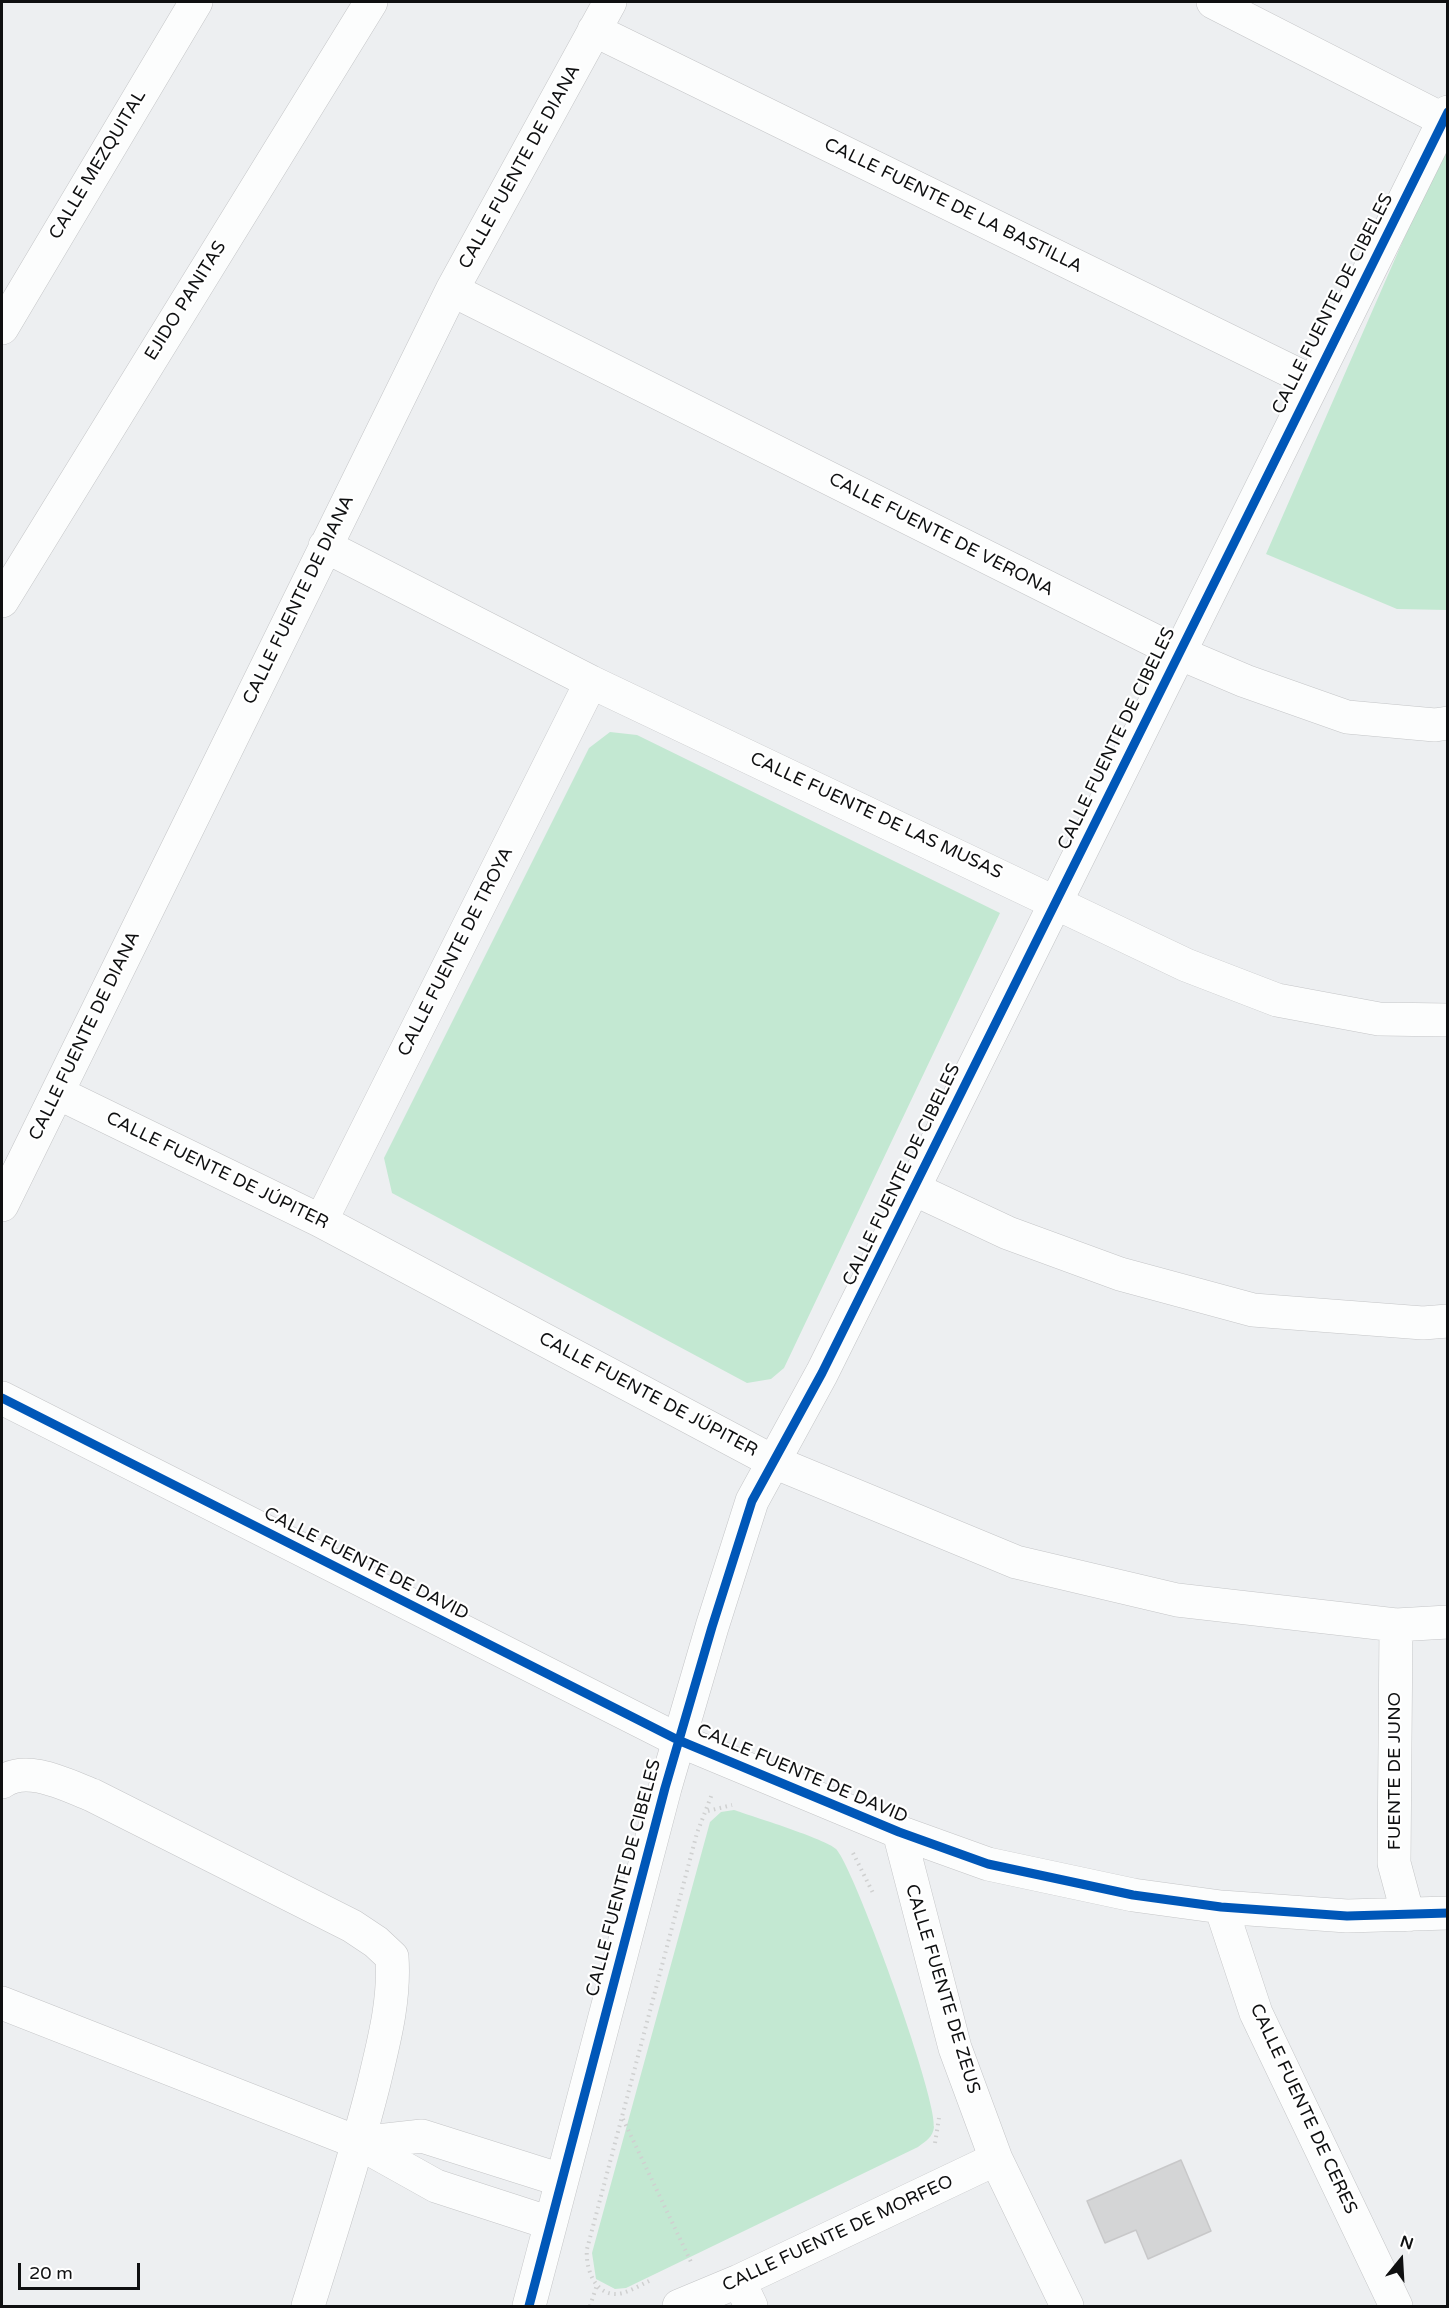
<!DOCTYPE html>
<html>
<head>
<meta charset="utf-8">
<style>
  body { margin:0 }
  #map { position:relative; width:1449px; height:2308px; overflow:hidden; background:#edeff1; font-family:"Varela Round",sans-serif }
  canvas { display:block }
  .frame { position:absolute; inset:0; border:3px solid #0f1011; pointer-events:none }
  .north { position:absolute; left:1371px; top:2230px; width:60px; height:60px; -webkit-text-stroke:4px #fff; paint-order:stroke; rotate:18deg; font-size:16px; font-weight:700; line-height:24px; text-align:center; color:#0f1011 }
  .north::after { content:''; display:block; margin:auto; width:21px; height:27px; background:#0f1011; clip-path:polygon(50% 0,100% 100%,50% 72%,0 100%) }
  .scale { position:absolute; left:18px; top:2263px; width:122px; height:27px; box-sizing:border-box; border:3px solid #0f1011; border-top:0; padding-left:8px; font-size:18px; line-height:21px; white-space:nowrap; color:#0f1011; -webkit-text-stroke:4px #fff; paint-order:stroke }
</style>
</head>
<body>
<div id="map">
<canvas width="1449" height="2308"></canvas>
<div class="frame"></div>
<div class="north">N</div>
<div class="scale">20 m</div>
</div>
<script>
const context = document.querySelector('canvas').getContext('2d');
context.lineJoin = 'round';
function fill(path, color) { context.fillStyle = color; context.fill(path, 'evenodd'); }
function strokePath(path, color, width, dash) { context.strokeStyle = color; context.lineWidth = width; context.lineCap = dash ? 'butt' : 'round'; context.setLineDash(dash || []); context.stroke(path); }
function write(font, color, halo, rows, align = 'center') {
  context.font = font + ' "Varela Round",sans-serif'; context.lineWidth = 4.5; context.setLineDash([]); context.textBaseline = 'middle'; context.strokeStyle = halo; context.fillStyle = color; for (const [text, x, y, turn = 0] of rows) {
    context.save(); context.translate(x, y); context.rotate((+turn || 0) * Math.PI / 180); context.textAlign = isNaN(turn) ? turn : align; if (halo) context.strokeText(text, 0, 0); context.fillText(text, 0, 0); context.restore();
  }
}
const green = new Path2D(`
  M1447,140V610L1397,609L1266,554Z
  M610,732L637,735L1000,913L784,1368L771,1379L747,1383L392,1193L384,1158L589,748Z
  M734,1810C751,1816 826,1839 836,1849C855,1869 938,2100 934,2127C933,2137 926,2141 918,2147L626,2288L615,2289L596,2279L592,2253L710,1822L721,1812Z`);
const building = new Path2D(`
  M1181,2160L1211,2231L1148,2259L1136,2230L1105,2243L1087,2201Z`);
const path = new Path2D(`
  M708,1811L732,1805
  M853,1853L874,1895
  M623,2119L691,2262
  M935,2143L939,2118
  M649,2281C641,2285 632,2290 623,2293C596,2300 585,2269 587,2249L697,1833L712,1794
  M590,2306L597,2285`);
const minor = new Path2D(`
  M1213,2L1444,120
  M594,30L1313,382
  M452,290L1179,653L1245,681L1347,717L1435,725L1448,723
  M2,328L196,2
  M325,546L591,682L1186,965L1277,1000L1379,1019L1448,1020
  M2,601L371,2
  M58,1093L321,1221L774,1462L1016,1562L1177,1600L1396,1625L1448,1622
  M914,1189L1008,1233L1120,1274L1253,1310L1423,1323L1448,1321
  M2,1205L452,290L610,2
  M321,1221L591,682
  M2,1398L678,1740L899,1832L988,1864L1133,1895L1221,1907L1347,1916L1448,1913
  M1396,1625L1394,1863L1408,1915
  M2,1782C27,1764 66,1785 92,1795L352,1926L376,1942L392,1957C395,2000 384,2041 374,2083C355,2159 331,2232 308,2306
  M899,1832L955,2048L996,2159L1067,2306
  M1221,1907L1256,2013L1396,2306
  M2,2003L359,2143L436,2186L550,2223
  M359,2143L422,2136L561,2180
  M739,2281L751,2306
  M679,2306L739,2281L996,2159`);
const tertiary = new Path2D(`
  M529,2306L665,1788L712,1627L752,1501L822,1373L1448,112`);
const cycleway = new Path2D(`
  M2,1398L678,1740L899,1832L988,1864L1133,1895L1221,1907L1347,1916L1448,1913
  M529,2306L665,1788L712,1627L752,1501L822,1373L1448,112`);
const streetNames = [
  ["CALLE MEZQUITAL",98,165,-59],
  ["CALLE FUENTE DE DIANA",520,167,-61],
  ["CALLE FUENTE DE LA BASTILLA",953,206,26],
  ["EJIDO PANITAS",186,301,-58],
  ["CALLE FUENTE DE CIBELES",1333,304,-63],
  ["CALLE FUENTE DE VERONA",941,535,27],
  ["CALLE FUENTE DE DIANA",299,600,-64],
  ["CALLE FUENTE DE CIBELES",1117,739,-64],
  ["CALLE FUENTE DE LAS MUSAS",876,816,25],
  ["CALLE FUENTE DE TROYA",456,952,-63],
  ["CALLE FUENTE DE DIANA",85,1036,-64],
  ["CALLE FUENTE DE JÚPITER",217,1171,26],
  ["CALLE FUENTE DE CIBELES",902,1175,-64],
  ["CALLE FUENTE DE JÚPITER",648,1395,28],
  ["CALLE FUENTE DE DAVID",366,1564,27],
  ["FUENTE DE JUNO",1395,1771,-90],
  ["CALLE FUENTE DE DAVID",802,1774,23],
  ["CALLE FUENTE DE CIBELES",624,1878,-75],
  ["CALLE FUENTE DE ZEUS",942,1989,73],
  ["CALLE FUENTE DE CERES",1303,2109,65],
  ["CALLE FUENTE DE MORFEO",838,2234,-25]
];
fill(green, '#c3e8d2');
fill(building, '#d4d5d6');
strokePath(building, '#c8c8c9', 1.5);
strokePath(minor, '#c4c5c7', 34);
strokePath(tertiary, '#c4c5c7', 34);
strokePath(path, '#cfd0d0', 4, [1.5, 4.5]);
strokePath(minor, '#fcfdfd', 33);
strokePath(tertiary, '#fcfdfd', 33);
strokePath(cycleway, '#0057b8', 9);
write('18px', '#0f1011', '#fff', streetNames);
</script>
</body>
</html>
